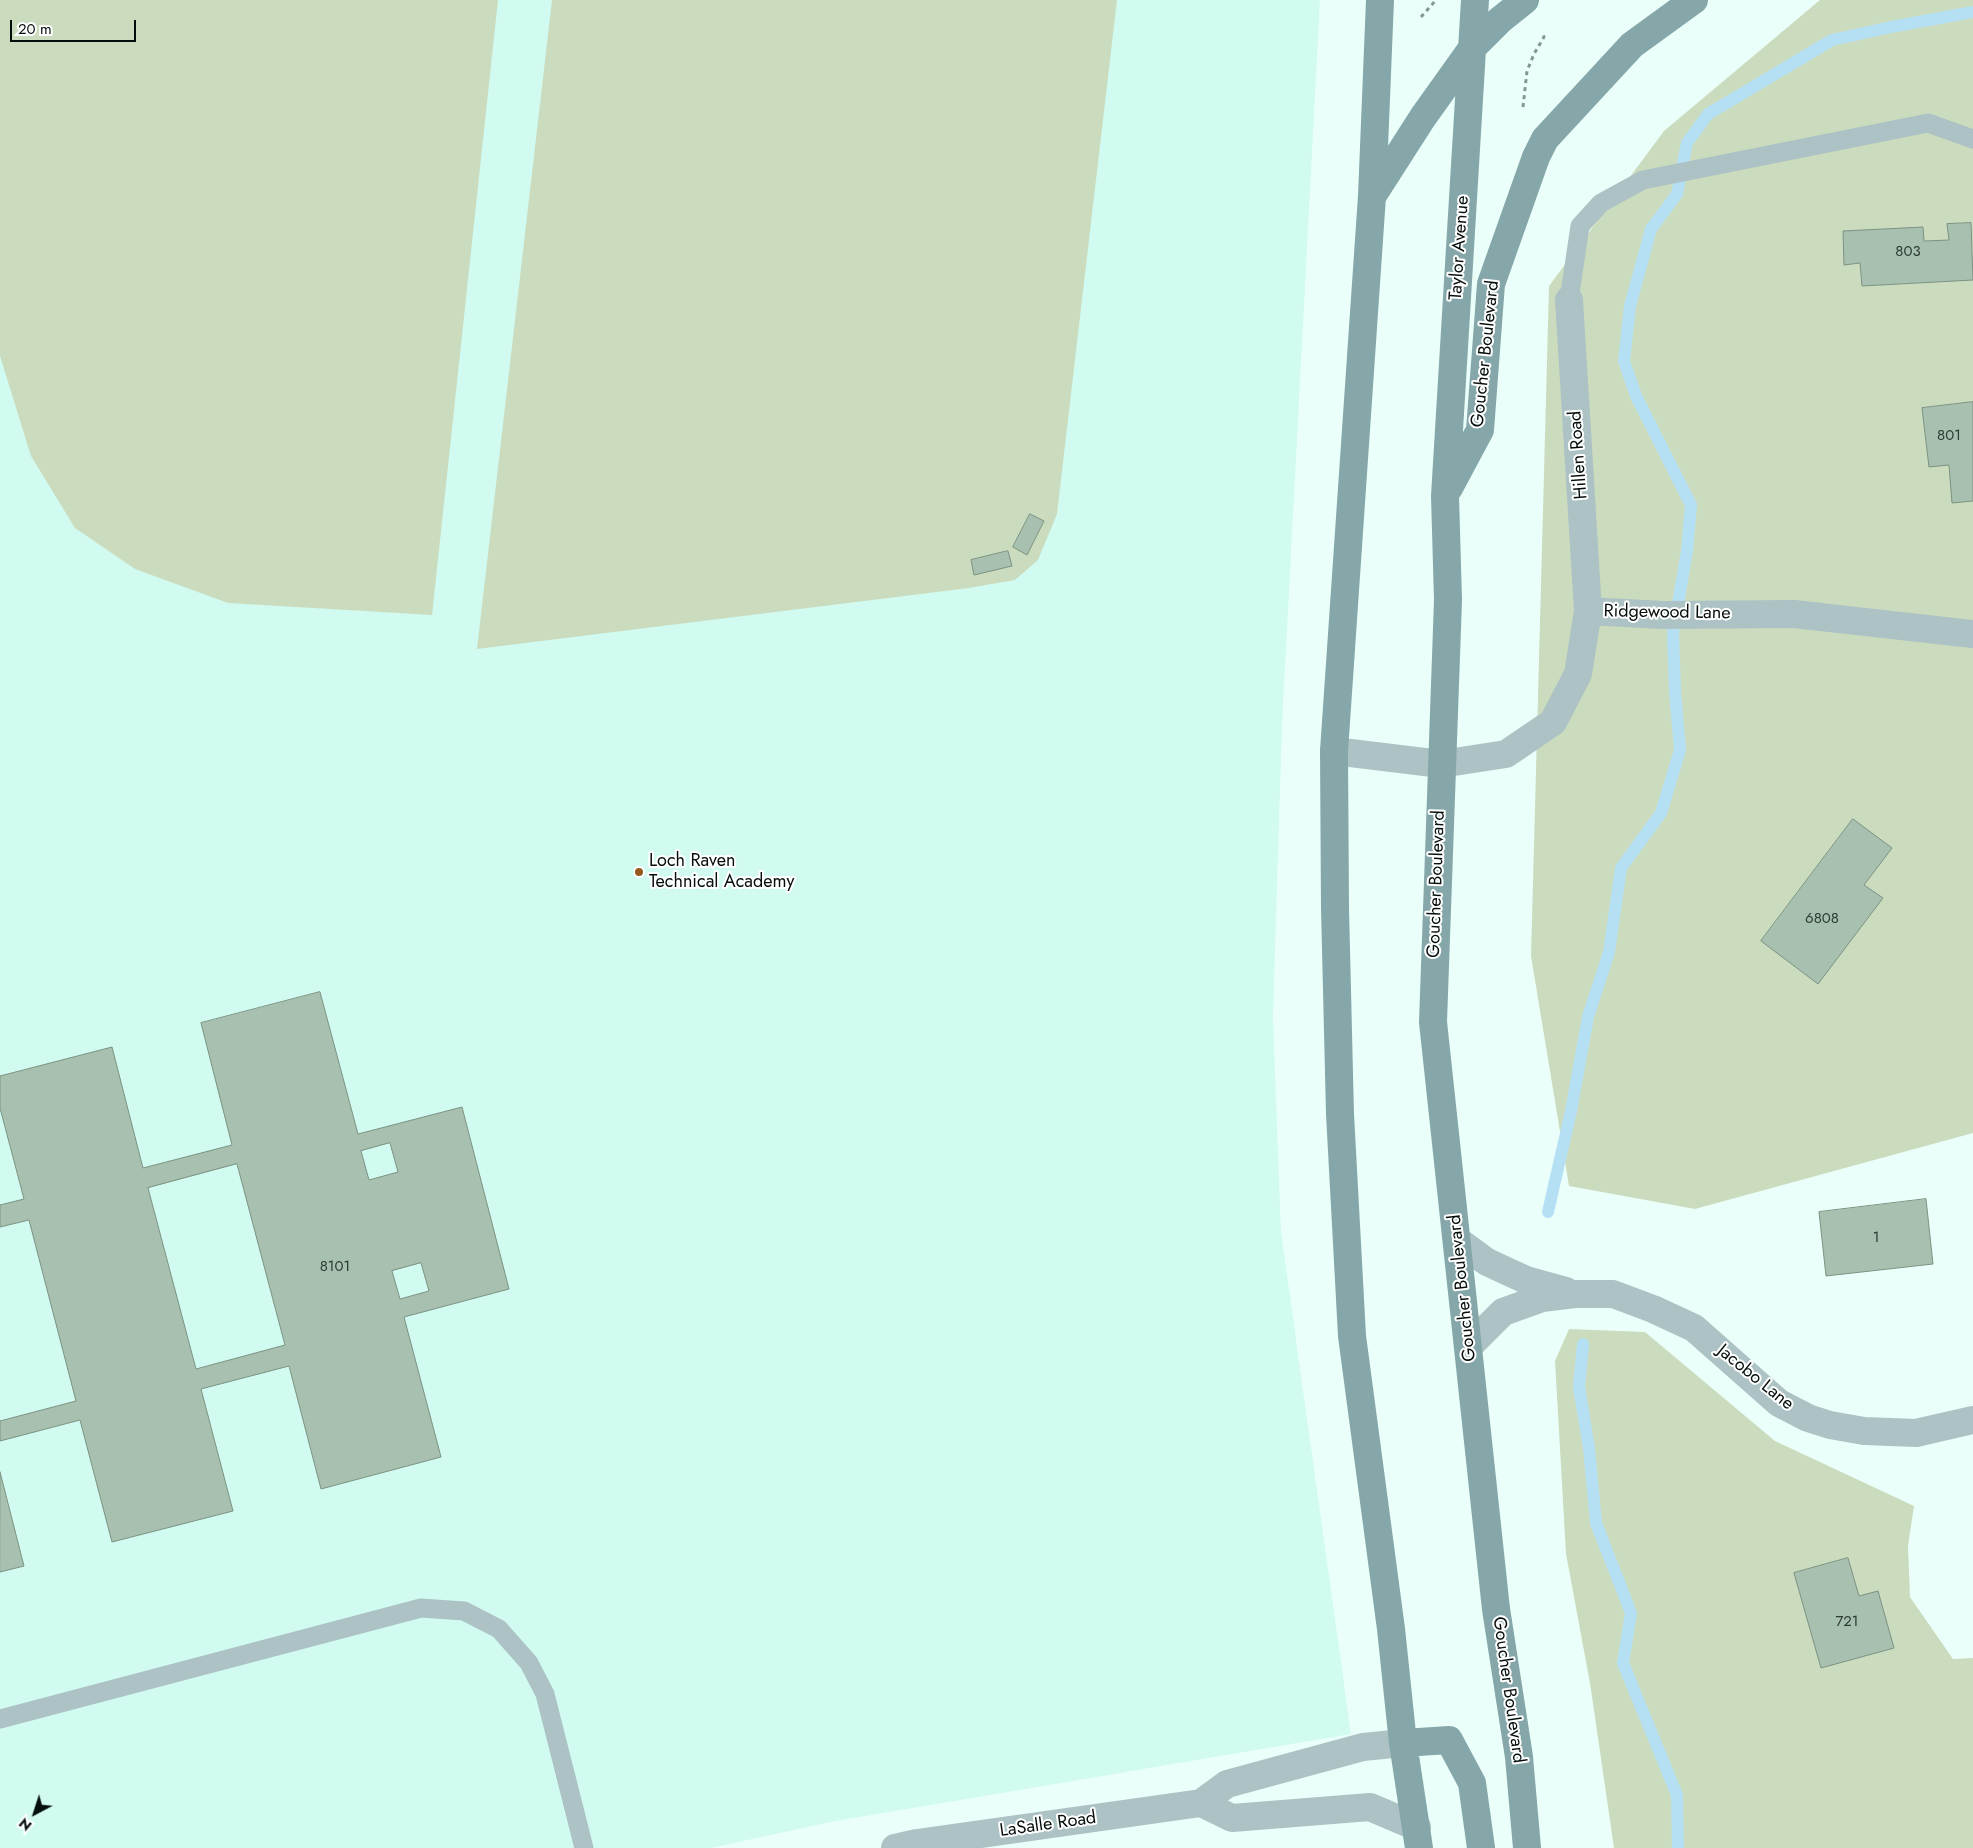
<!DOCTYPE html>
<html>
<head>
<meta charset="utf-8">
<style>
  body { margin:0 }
  #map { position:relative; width:1973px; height:1848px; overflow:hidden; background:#ebfffa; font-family:Jost,sans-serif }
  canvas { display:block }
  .north { position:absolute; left:10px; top:1788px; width:50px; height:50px; -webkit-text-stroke:4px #fff; paint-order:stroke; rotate:220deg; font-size:14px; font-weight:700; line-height:20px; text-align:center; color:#040e0c }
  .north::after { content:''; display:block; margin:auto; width:18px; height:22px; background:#040e0c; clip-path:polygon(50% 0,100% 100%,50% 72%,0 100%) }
  .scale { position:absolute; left:10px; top:20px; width:126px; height:22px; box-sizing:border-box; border:2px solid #040e0c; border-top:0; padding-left:6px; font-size:15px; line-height:18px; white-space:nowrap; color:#040e0c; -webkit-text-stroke:4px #fff; paint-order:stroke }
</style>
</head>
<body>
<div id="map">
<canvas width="1973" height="1848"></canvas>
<div class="north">N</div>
<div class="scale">20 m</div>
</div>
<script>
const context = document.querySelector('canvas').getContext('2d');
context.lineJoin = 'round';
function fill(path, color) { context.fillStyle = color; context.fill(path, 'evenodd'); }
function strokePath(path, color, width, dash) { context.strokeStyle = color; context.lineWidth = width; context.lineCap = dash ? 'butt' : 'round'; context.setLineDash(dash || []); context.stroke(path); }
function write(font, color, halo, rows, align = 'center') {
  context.font = font + ' Jost,sans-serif'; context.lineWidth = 4; context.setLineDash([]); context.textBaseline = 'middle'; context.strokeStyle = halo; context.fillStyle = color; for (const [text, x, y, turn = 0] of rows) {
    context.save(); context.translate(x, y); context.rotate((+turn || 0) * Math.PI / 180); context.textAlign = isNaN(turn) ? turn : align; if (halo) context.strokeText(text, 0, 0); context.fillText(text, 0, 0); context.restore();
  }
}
const built = new Path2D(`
  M0,0H1320L1282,726L1273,1017L1281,1232L1351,1734L836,1821L711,1848H0Z`);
const green = new Path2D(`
  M0,0H498L432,615L228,603L135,569L75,528L31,456L0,356Z
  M552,0H1117L1057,514L1038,560L1015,580L969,588L477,649Z
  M1820,0H1973V1133L1695,1209L1569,1186L1531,956L1549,286L1664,131Z
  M1569,1329L1645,1332L1775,1441L1914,1506L1908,1546L1910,1597L1953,1659L1973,1658V1848H1614L1590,1683L1566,1554L1555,1361Z`);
const stream = new Path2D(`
  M1548,1212L1571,1111L1588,1017L1609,952L1621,868L1661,813L1680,750L1675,692L1673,633L1687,551L1691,505L1636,396L1624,361L1630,306L1651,229L1677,194L1687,143L1708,114L1832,40L1891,27L1973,12
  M1583,1344L1579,1387L1589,1448L1596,1523L1631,1613L1623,1663L1677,1795L1678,1848`);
const building = new Path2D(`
  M1971,223L1973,280L1862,286L1860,263L1844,265L1843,231L1923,227L1924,241L1949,240L1947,224Z
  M1973,402V501L1952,503L1949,465L1929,467L1922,408Z
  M1030,514L1044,521L1027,555L1013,547Z
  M1008,551L1012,566L974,575L971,560Z
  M1853,819L1892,848L1864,885L1883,898L1818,984L1761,941Z
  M320,992L358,1134L462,1107L509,1289L404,1317L441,1457L321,1489L289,1366L201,1389L233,1511L112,1542L80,1420L0,1441V1421L76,1401L29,1220L0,1227V1205L24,1199L0,1108V1076L112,1047L143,1168L232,1145L201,1023ZM390,1143L398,1172L369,1180L361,1151ZM237,1164L285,1345L196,1369L148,1188ZM421,1263L429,1291L400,1299L392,1271Z
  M1926,1199L1933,1264L1826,1276L1819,1212Z
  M0,1472L24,1566L0,1572Z
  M1848,1558L1859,1596L1878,1591L1894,1648L1821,1668L1794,1573Z`);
const path = new Path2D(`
  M1421,17L1436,0
  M1523,107L1527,71L1534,54L1544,37L1543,33`);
const lane = new Path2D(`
  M1569,300L1580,226L1601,203L1643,180L1928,123L1973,139
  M0,1719L421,1608L464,1611L499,1629L529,1663L545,1694L584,1848`);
const street = new Path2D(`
  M1569,300L1588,611
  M1334,751L1441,764L1506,754L1553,722L1578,674L1588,611L1663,615L1794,614L1973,634
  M1457,1240L1487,1262L1526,1280L1566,1291
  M1469,1346L1503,1312L1542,1298L1575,1294H1613L1653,1309L1694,1328L1779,1403L1808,1418L1830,1425L1864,1431L1916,1433L1973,1420
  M1201,1803L1232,1818L1370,1807L1417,1827
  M895,1848L917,1843L1201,1803L1227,1784L1363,1747L1403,1743`);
const secondary = new Path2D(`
  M1380,0L1372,196L1334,751L1335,908L1340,1114L1352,1336L1391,1629L1403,1743L1419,1848
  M1475,0L1445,496L1448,600L1433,1022L1496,1609L1519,1757L1527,1848
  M1373,195L1423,117L1473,47L1500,20L1525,0
  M1449,488L1480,430L1491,284L1536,157L1545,139L1632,45L1694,0
  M1403,1743L1449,1740L1472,1783L1481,1848`);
const markers = [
  [639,872,5,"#96591d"]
];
const numberNames = [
  ["803",1908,252],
  ["801",1949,436],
  ["6808",1822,919],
  ["1",1876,1238],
  ["8101",335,1267],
  ["721",1847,1622]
];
const streetNames = [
  ["Taylor Avenue",1460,248,-86],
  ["Goucher Boulevard",1486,354,-84],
  ["Hillen Road",1579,455,-94],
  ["Ridgewood Lane",1667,613,1],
  ["Goucher Boulevard",1437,884,-88],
  ["Goucher Boulevard",1463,1288,-96],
  ["Jacobo Lane",1755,1378,39],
  ["Goucher Boulevard",1508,1690,82],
  ["LaSalle Road",1048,1825,-8]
];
const poiNames = [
  ["Loch Raven",649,862],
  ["Technical Academy",649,883]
];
fill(built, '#d1fbf1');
fill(green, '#cbdcbe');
strokePath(stream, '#b5e0f4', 12);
fill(building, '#a7c0af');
strokePath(building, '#7c9383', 1);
strokePath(path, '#869692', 3, [4, 4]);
strokePath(lane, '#adc2c4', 19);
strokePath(street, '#adc2c4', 28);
strokePath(secondary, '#86a7aa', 28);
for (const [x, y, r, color] of markers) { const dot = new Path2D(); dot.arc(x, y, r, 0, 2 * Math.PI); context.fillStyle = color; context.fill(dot); strokePath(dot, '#fff', 2); }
write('15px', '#2d3a35', null, numberNames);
write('18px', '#040e0c', '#fff', streetNames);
write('18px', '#040e0c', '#fff', poiNames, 'left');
</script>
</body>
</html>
